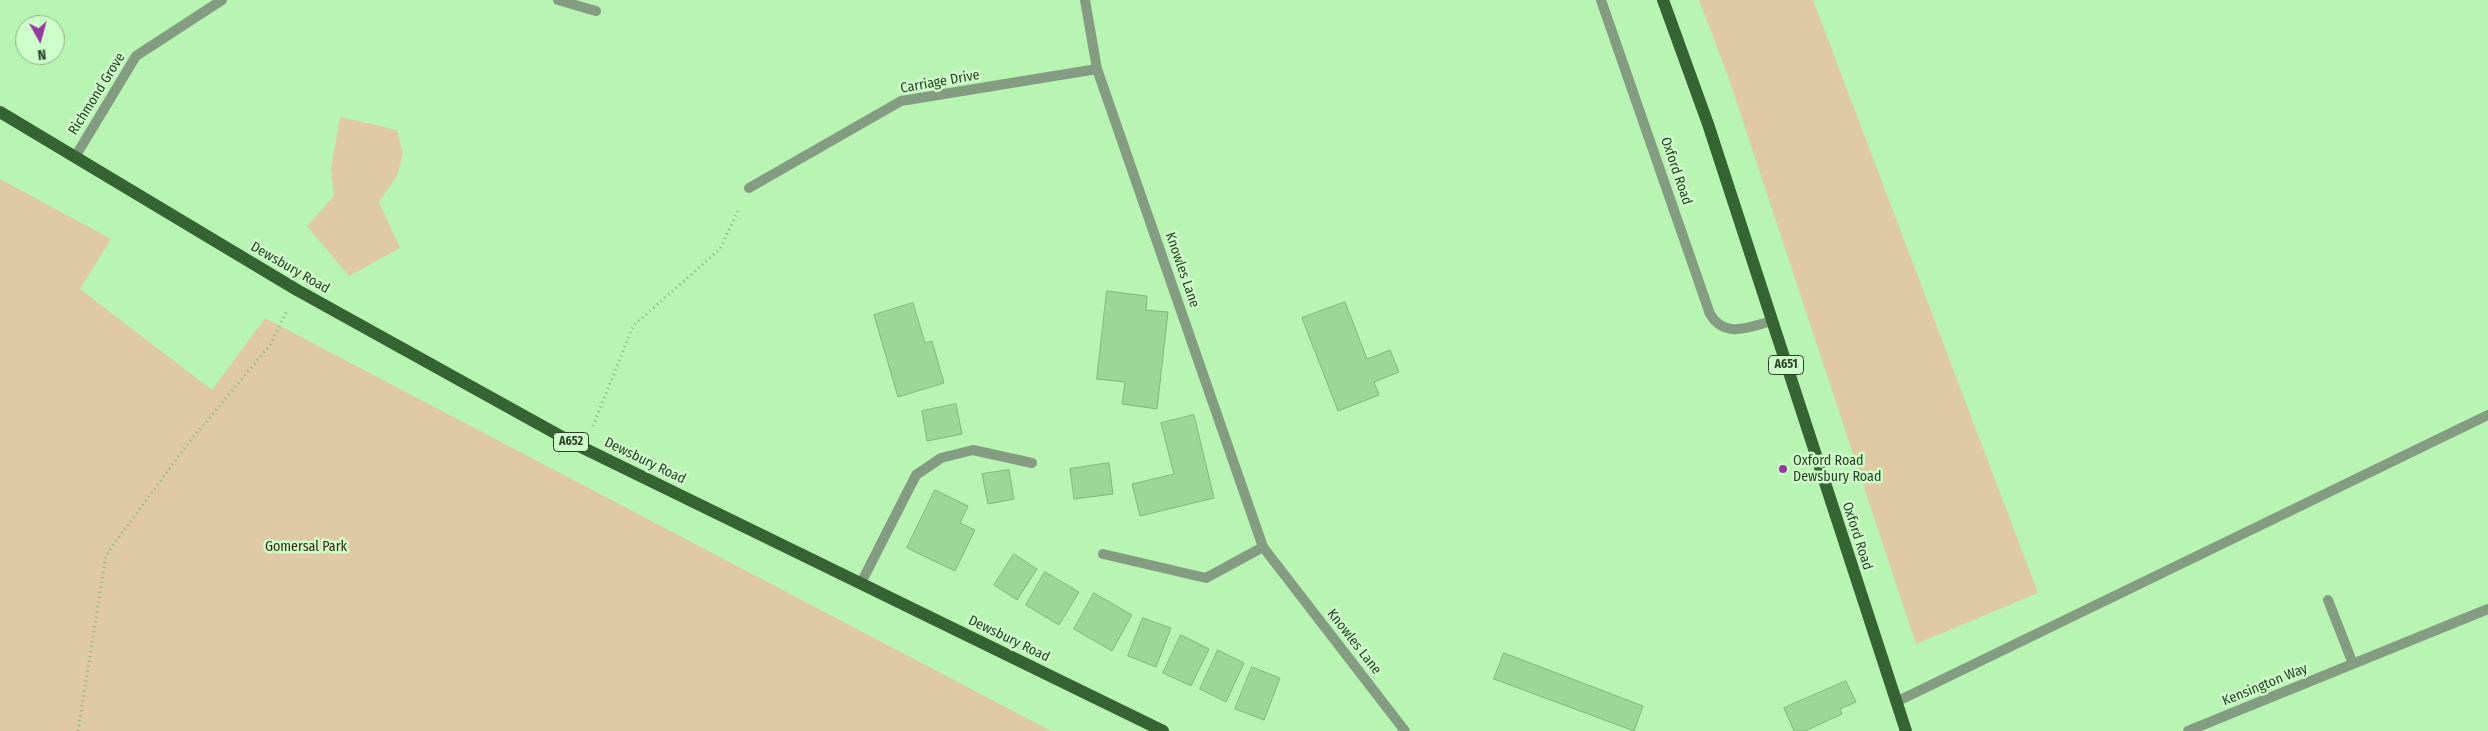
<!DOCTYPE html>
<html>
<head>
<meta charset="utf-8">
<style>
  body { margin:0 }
  #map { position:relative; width:2488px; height:731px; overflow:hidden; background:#b8f4b2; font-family:"Fira Sans Condensed",sans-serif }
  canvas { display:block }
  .north { position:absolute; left:15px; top:15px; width:50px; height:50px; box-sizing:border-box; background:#cefec9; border:1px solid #8cb389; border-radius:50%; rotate:173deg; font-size:14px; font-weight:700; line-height:20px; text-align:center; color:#2a4228 }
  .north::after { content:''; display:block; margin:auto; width:18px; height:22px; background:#9538a2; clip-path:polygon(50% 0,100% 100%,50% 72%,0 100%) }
</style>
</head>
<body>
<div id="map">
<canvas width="2488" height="731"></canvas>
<div class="north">N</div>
</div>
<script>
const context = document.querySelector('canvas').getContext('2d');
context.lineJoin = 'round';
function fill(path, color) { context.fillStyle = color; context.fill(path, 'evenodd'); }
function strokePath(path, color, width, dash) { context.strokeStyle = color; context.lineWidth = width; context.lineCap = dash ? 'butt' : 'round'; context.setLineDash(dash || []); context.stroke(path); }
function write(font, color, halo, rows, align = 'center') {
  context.font = font + ' "Fira Sans Condensed",sans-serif'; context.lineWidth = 5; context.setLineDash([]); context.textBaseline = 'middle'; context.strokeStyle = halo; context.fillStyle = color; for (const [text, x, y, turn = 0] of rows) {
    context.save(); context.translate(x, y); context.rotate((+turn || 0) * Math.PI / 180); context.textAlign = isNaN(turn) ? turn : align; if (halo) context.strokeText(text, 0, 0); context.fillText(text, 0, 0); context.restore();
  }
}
const green = new Path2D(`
  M1699,0H1813L2038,593L1916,644L1728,76Z
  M340,117L397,130L403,154L397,176L379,202L400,248L349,276L307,226L334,196L331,168Z
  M0,179L111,239L80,289L212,390L265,318L1051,731H0Z`);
const building = new Path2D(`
  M1107,291L1147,296L1146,310L1168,312L1157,409L1122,404L1125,382L1097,379Z
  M1345,302L1367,359L1390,350L1399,372L1374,382L1379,395L1338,411L1302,318Z
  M913,303L925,343L932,341L944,383L898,397L874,315Z
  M956,404L962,434L927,441L922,411Z
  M1194,415L1214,498L1140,516L1132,484L1174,474L1161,423Z
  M1109,463L1113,494L1074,499L1070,469Z
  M1009,470L1014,499L988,504L982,474Z
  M935,490L968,506L960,523L975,530L955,571L907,548Z
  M1014,554L1037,569L1017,600L994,585Z
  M1045,572L1079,592L1059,625L1026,605Z
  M1094,593L1132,615L1112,651L1074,629Z
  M1143,618L1171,628L1156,667L1128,656Z
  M1181,635L1209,649L1191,686L1163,673Z
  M1218,650L1244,663L1226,702L1200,689Z
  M1504,653L1643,706L1634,731L1494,679Z
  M1252,667L1280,678L1264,720L1235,709Z
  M1846,681L1856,702L1840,709L1842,714L1805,731H1794L1784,708Z`);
const path = new Path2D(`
  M593,426L633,326L720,249L739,208
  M78,731L106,555L187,445L270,345L287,311`);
const service = new Path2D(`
  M861,583L916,475L941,458L973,450L1032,463
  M1896,702L2488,415`);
const minor = new Path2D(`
  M558,0L596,11
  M1085,0L1097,69L1263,547L1405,731
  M1601,0L1710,314C1725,339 1749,327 1772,321
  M75,157L136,56L222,0
  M749,188L901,101L1097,69
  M1103,554L1206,578L1263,547
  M2328,600L2353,664
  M2188,731L2488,609`);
const primary = new Path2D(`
  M1663,0L1708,124L1906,731
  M0,112L297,290L573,443L1163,731`);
const markers = [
  [1783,469,5,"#9538a2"]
];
const shields = [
  [1786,365,35],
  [571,442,35]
];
const shieldNames = [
  ["A651",1786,365],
  ["A652",571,442]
];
const streetNames = [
  ["Carriage Drive",940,82,-10],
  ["Richmond Grove",97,94,-58],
  ["Oxford Road",1676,171,71],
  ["Dewsbury Road",290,268,30],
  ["Knowles Lane",1182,270,71],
  ["Dewsbury Road",645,461,26],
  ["Oxford Road",1857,536,72],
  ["Dewsbury Road",1009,639,26],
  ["Knowles Lane",1354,642,52],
  ["Kensington Way",2265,685,-22]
];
const poiNames = [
  ["Oxford Road",1793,461],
  ["Dewsbury Road",1793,477]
];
const parkNames = [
  ["Gomersal Park",306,547]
];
fill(green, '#dfcaa4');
fill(building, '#9cd797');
strokePath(building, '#7fb87a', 1);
strokePath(path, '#85b480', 3, [1, 4]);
strokePath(service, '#849d82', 10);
strokePath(minor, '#849d82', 10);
strokePath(primary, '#356332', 12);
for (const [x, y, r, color] of markers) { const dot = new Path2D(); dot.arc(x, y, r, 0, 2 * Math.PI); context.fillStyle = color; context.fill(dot); strokePath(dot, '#cefec9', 2); }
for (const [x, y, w] of shields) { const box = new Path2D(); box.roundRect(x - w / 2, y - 9.5, w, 19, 4); context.fillStyle = '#cefec9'; context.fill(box); strokePath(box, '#2a4228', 1); }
write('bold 12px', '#2a4228', null, shieldNames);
write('14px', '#2a4228', '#cefec9', streetNames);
write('14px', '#2a4228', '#cefec9', poiNames, 'left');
write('14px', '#35280e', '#cefec9', parkNames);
</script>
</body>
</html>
